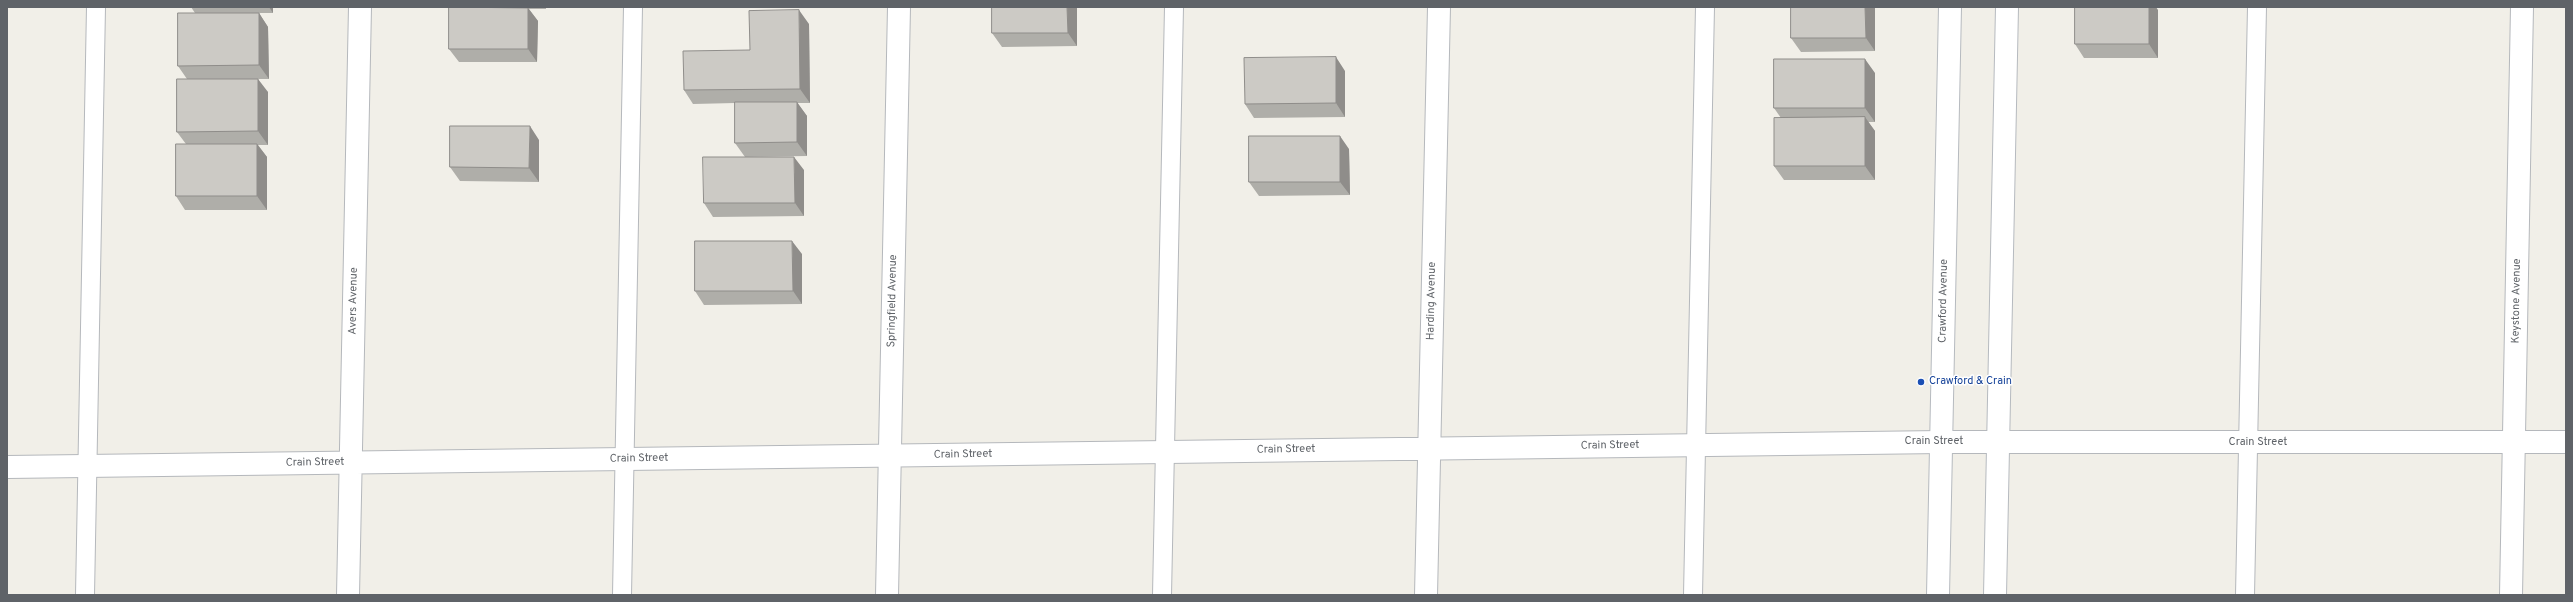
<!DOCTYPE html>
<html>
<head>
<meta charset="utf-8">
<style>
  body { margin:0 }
  #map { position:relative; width:2573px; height:602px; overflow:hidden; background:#f1efe8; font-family:Overpass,sans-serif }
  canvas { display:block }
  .frame { position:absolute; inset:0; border:8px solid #5f6368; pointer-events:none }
</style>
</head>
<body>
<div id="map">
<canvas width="2573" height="602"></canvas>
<div class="frame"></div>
</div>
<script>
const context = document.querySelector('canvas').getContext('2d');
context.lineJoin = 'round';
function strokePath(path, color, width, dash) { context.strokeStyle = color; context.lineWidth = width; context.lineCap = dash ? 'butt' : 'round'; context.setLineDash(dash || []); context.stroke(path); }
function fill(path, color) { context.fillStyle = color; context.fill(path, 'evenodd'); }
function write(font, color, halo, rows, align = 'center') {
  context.font = font + ' Overpass,sans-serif'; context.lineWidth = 3; context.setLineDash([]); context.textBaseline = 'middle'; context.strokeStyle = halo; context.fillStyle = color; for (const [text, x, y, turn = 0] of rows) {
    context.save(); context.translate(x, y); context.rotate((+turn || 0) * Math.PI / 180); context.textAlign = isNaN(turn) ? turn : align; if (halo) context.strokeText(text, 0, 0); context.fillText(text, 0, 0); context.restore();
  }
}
const service = new Path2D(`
  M85,595L96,7
  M622,595L633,7
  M1162,595L1174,7
  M1693,595L1705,7
  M2245,595L2257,7`);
const minor = new Path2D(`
  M7,467L1941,442H2566
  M348,595L360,7
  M887,595L899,7
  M1426,595L1439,7
  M2511,595L2522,7`);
const secondary = new Path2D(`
  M1938,595L1950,7
  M1995,595L2007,7`);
const wall = new Path2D(`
  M191,7H273V13H259L268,27L269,79H243L268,92V145H258L267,157V210H185L176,196L186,144L177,132L187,79L178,66L195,13Z
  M449,7H546V9H529L538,21L537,62H459L449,49Z
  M1077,7V46L1002,47L992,33Z
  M1791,7H1875V51L1801,52L1791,38Z
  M2158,10V58H2084L2075,44Z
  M809,24L810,103H797L807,116V156L745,157L735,143V103L693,104L684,90L750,50Z
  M1345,71V117L1254,118L1245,104Z
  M1875,73V122H1868L1875,131V180H1784L1774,166L1781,118L1774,108Z
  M539,140V182L460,181L450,167Z
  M1349,149L1350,195L1259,196L1249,182Z
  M804,170V216L713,217L704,203Z
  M802,254V304L704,305L695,291Z`);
const shadedWall = new Path2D(`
  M269,7H273V13Z
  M1067,7H1077V46L1068,33Z
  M1865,7H1875V51L1866,38Z
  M2149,7H2156L2158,10V58L2149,44Z
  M528,8L538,21L537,62L528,49Z
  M799,10L809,24L810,103L800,89Z
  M259,13L268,27L269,79L259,65Z
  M1336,57L1345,71V117L1336,103Z
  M1865,59L1875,73V122L1865,108Z
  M258,79L268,92V145L258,131Z
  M797,102L807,116V156L797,142Z
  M1865,117L1875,131V180L1865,166Z
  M530,126L539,140V182L529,168Z
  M1340,136L1349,149L1350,195L1340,182Z
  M257,144L267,157V210L257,196Z
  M794,157L804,170V216L795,203Z
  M792,241L802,254V304L793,291Z`);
const building = new Path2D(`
  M449,7L528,8V49H449Z
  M992,7H1067L1068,33H992Z
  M1791,7H1865L1866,38H1791Z
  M2075,7H2149V44H2075Z
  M799,10L800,89L684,90L683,51L750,50L749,11Z
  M178,13H259V65L178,66Z
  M1336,57V103L1245,104L1244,58Z
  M1774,59H1865V108H1774Z
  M177,79H258V131L177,132Z
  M735,102H797V142L735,143Z
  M1865,117V166H1774V118Z
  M450,126H530L529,168L450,167Z
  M1249,136H1340V182H1249Z
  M176,144H257V196H176Z
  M703,157H794L795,203H704Z
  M695,241H792L793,291H695Z`);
const markers = [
  [1921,382,4,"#1a4fb4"]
];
const streetNames = [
  ["Avers Avenue",354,301,-89],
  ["Springfield Avenue",893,301,-89],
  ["Harding Avenue",1432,301,-89],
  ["Crawford Avenue",1944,301,-89],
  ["Keystone Avenue",2517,301,-89],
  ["Crain Street",1934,442],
  ["Crain Street",2258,443],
  ["Crain Street",1610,446,-1],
  ["Crain Street",1286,450,-1],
  ["Crain Street",963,455,-1],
  ["Crain Street",639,459,-1],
  ["Crain Street",315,463,-1]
];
const transitNames = [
  ["Crawford & Crain",1929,382]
];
strokePath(service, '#b5b8bc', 20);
strokePath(minor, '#b5b8bc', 24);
strokePath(secondary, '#b6babf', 24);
strokePath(service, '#fff', 18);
strokePath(minor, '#fff', 22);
strokePath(secondary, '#fff', 22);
fill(wall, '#afaea9');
fill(shadedWall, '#8f8d8a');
fill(building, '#cccac5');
strokePath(building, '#8f8d8a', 1);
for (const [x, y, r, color] of markers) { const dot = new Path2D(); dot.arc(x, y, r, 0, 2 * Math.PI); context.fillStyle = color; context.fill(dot); strokePath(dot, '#fff', 1.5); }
write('11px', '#5f6368', '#fff', streetNames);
write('11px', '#164399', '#fff', transitNames, 'left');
</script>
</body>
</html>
